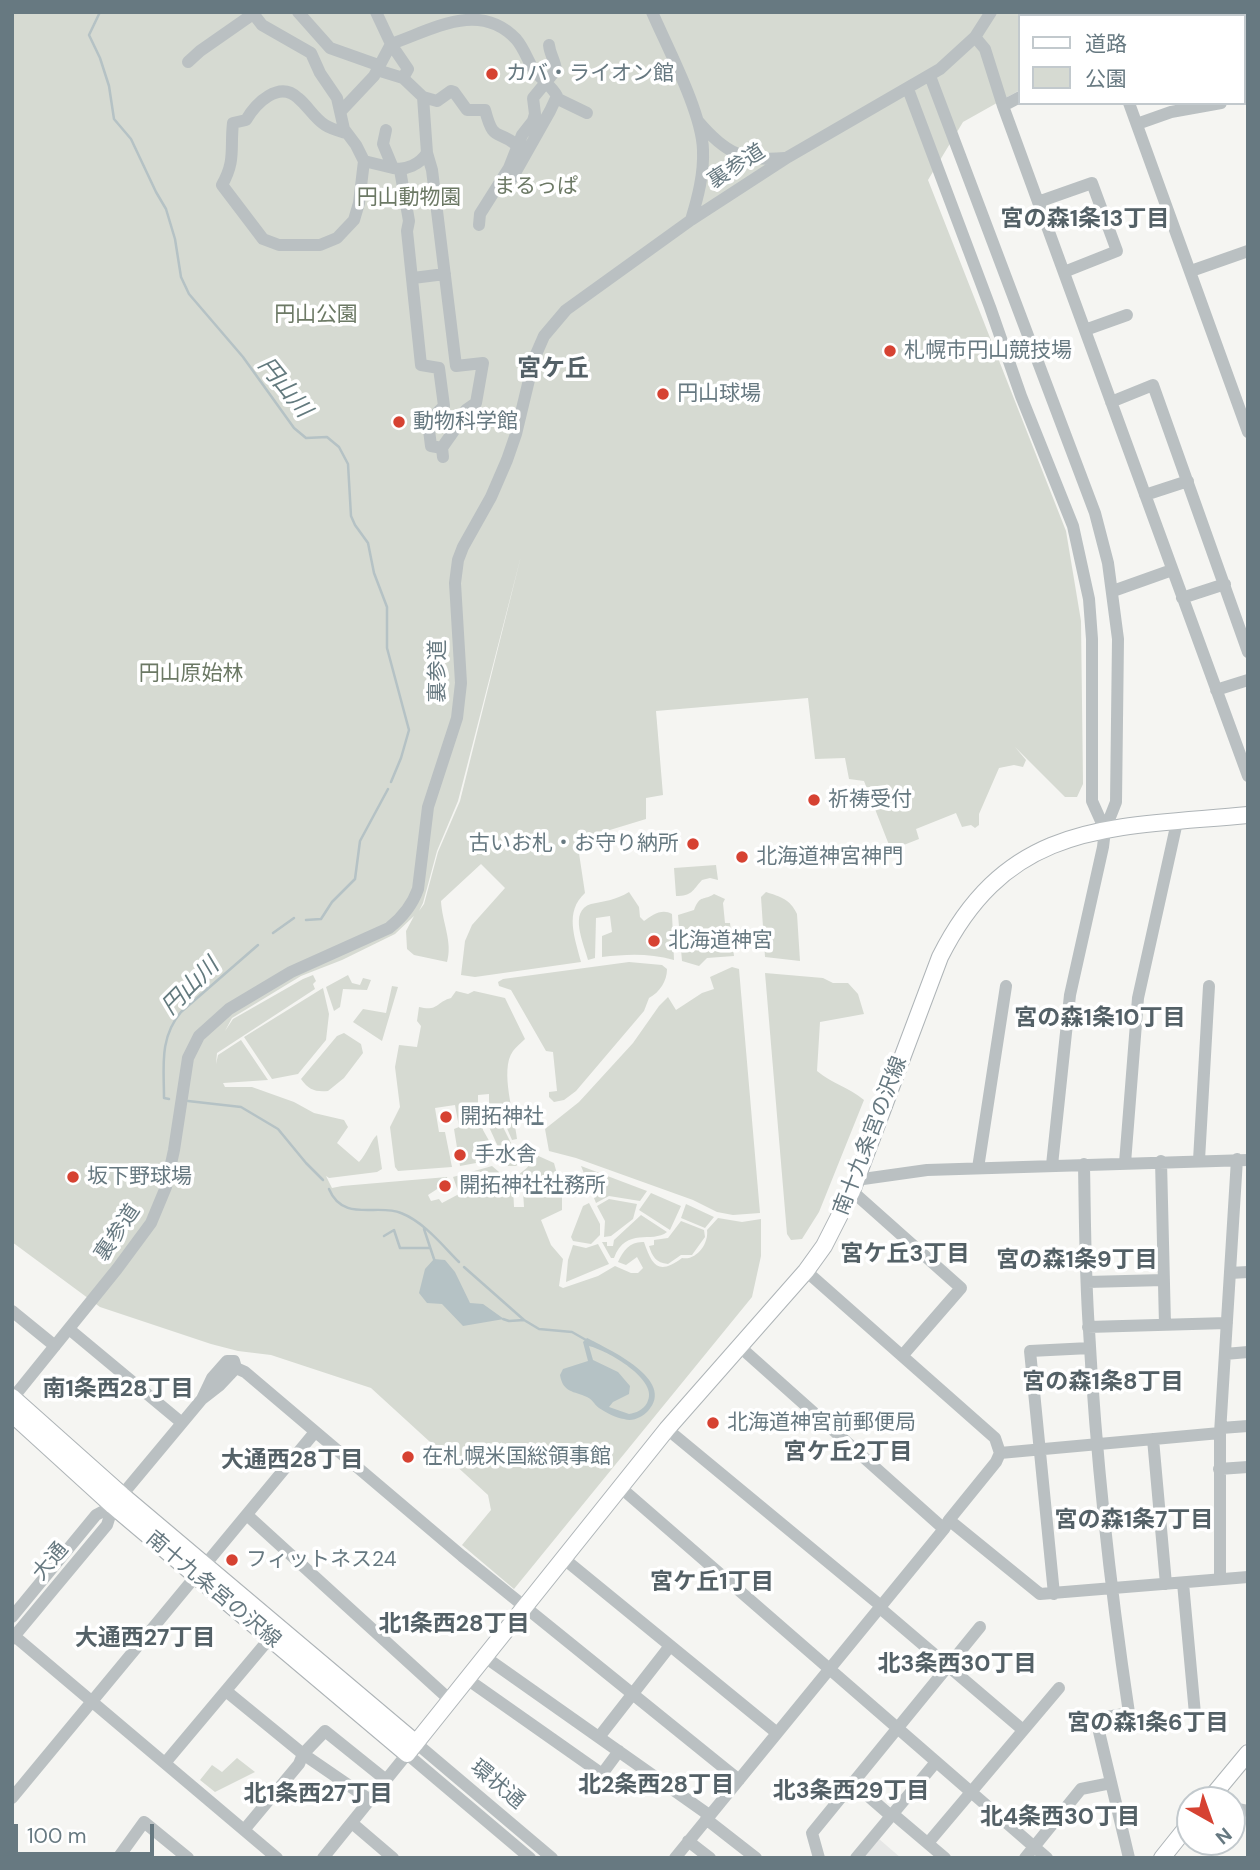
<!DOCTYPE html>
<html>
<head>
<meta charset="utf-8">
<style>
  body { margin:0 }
  #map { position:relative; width:1260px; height:1870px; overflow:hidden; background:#f5f5f2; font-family:"DM Sans","Noto Sans JP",sans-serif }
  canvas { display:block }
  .frame { position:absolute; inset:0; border:14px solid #677981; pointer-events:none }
  .legend { position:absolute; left:1018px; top:14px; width:228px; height:91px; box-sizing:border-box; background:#fff; border:2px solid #c2c9cd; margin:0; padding:9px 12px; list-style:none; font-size:21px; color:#677981 }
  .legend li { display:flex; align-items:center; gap:14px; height:35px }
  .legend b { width:35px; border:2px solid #c2c9cd }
  .north { position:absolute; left:1176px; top:1786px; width:70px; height:70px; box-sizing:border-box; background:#fff; border:2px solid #c2c9cd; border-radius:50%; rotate:140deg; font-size:19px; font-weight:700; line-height:28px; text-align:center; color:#677981 }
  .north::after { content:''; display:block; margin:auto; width:24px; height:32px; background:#d64232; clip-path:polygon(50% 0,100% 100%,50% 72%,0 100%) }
  .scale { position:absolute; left:14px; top:1824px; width:140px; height:32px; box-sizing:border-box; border:4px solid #677981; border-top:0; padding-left:9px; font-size:21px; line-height:24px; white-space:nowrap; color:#677981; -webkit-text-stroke:5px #fff; paint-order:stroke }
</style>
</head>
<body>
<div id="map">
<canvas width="1260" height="1870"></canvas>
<div class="frame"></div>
<ul class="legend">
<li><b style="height:9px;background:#fff"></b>道路</li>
<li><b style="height:19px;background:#d6dad2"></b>公園</li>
</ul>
<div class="north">N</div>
<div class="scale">100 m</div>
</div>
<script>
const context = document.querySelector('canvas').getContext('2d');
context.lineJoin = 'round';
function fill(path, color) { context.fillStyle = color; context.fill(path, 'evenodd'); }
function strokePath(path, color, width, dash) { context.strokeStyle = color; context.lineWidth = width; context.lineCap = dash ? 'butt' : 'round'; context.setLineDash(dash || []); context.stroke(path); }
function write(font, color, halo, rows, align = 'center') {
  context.font = font + ' "DM Sans","Noto Sans JP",sans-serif'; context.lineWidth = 7; context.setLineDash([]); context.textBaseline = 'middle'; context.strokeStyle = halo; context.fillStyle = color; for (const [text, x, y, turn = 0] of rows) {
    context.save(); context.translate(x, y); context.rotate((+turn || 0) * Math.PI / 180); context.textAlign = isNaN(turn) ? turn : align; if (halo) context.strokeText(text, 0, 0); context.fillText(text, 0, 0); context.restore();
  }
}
const built = new Path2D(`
  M879,1839L901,1858H863Z`);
const green = new Path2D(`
  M12,12H1160L1154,16H1020V90L963,122L928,180L1066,531L1081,621L1083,784L1077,797H1065L1015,747L1026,760L1023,767L1014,765L999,768L979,814V825L975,828L971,825L962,827L956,813L916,829L919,839L891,850L864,781L849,779L845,758L815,759L808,698L656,711L663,795L646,798V819L577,840L585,893C564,912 575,938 581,962L475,977L461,975L465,941L472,925L505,888L481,864L441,901C442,922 453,942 447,962L414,955L407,949L406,931L414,916L395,934L342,960L301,976L232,1018L225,1031L233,1019L303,979L313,975L316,981L313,984L315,989L217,1053L216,1064L218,1055L241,1040L268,1080L223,1083L225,1087H252L294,1102L314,1113L344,1120L348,1127L337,1143L359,1162C367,1154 371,1140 377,1135L382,1169L377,1172L329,1178L326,1176L332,1188L342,1186L447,1177L448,1182L428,1195L431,1201L439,1199L442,1203L459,1194L453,1177L492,1166L499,1172L503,1189L513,1187L514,1207H524L523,1191H520L515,1180C521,1169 533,1168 534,1154L554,1163L562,1192V1210L541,1220L551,1245L563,1259L559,1286L563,1288L598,1276L615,1266L631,1273H638L643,1268L637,1257L626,1265L618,1262C623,1250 631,1241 644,1242C652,1265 658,1276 682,1258C696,1261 709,1244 707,1230L718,1218L742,1222L761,1219V1256L752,1297L514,1589L462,1545L491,1510L488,1495L371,1388L271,1355L238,1351L211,1344L100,1307L12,1242ZM521,556L460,801L438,852L424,904L419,911L423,903L437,851L458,801Z
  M716,865L718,880L710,878L702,880C692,891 692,896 676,896L674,868Z
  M629,892L639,907L640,917L644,921C652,915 662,908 672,914L674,960C649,953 627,954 602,957V936L612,932L610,916L596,918L595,958L588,960C584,944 568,911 591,904C605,901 616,900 629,892Z
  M766,892C781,897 790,899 797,914L800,961L765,957L761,897Z
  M714,894L725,899L723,903L725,923H730L734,956L707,958L699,966L682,961L678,915L694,910C700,894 704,901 714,894Z
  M629,962L662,965L667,969C667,981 660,992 649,998L644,1011L576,1091L564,1100L554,1102L549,1097V1092L557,1091L553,1052L546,1051L511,990L499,986L498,982L503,979Z
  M732,967L739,969L760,1213L733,1215L717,1212L693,1200L576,1158L549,1151L545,1129L579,1102L633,1043L659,1006L668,997L676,1010L702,993L714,989L710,977Z
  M765,973L823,978L833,983H848L858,994L864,1014L820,1022L817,1071C833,1084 848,1087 864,1100L819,1212L802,1239L791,1240L787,1234Z
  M348,975L352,983L360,985L363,978L371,980L367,990L343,989L340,1007L334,1011L326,987Z
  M392,986L398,987L382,1041L353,1022L363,1009L386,1013Z
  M323,988L329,1014L326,1040L298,1074L272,1079L244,1037Z
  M456,991L468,994L474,991L505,998L525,1039C521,1043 516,1047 513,1051C499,1070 515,1117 517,1139L512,1140L506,1126L503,1127L511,1143L500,1151L489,1127V1094L478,1095V1110H481L483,1130L496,1153L476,1163L460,1166L454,1129L459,1127L455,1105L435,1108L439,1132H445L452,1167L398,1171L395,1167L390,1127L400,1107L395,1067L399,1045L417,1047L421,1026L417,1021L419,1007C438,1012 436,1002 451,998Z
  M344,1033L361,1044L363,1053L344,1078L328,1091C315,1092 309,1090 301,1079L337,1036Z
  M517,1150L526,1152L525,1158L516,1166H508L503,1159Z
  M581,1166L647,1191L640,1201L609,1196L596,1203Z
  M651,1193L681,1206L670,1230L639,1210Z
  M609,1199L637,1204L633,1219L611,1236L604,1237L605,1221L597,1206Z
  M589,1203L600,1224V1235L591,1244L573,1241L571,1237L583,1206Z
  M686,1204L714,1217L705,1228L681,1218Z
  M641,1215L667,1232C652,1244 626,1226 614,1258H611L602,1242H607V1246H613L614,1240Z
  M681,1221L704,1230L705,1237L692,1255H681L668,1264C656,1263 652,1256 649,1246L654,1245V1240L668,1238Z
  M598,1244L609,1264L566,1282L568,1260L573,1245L586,1248Z
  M237,1758L255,1772L215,1792L200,1780L212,1765L222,1772Z`);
const water = new Path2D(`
  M434,1259L445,1260L455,1272L470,1303L483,1304L504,1319L463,1326L442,1304L427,1303L419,1293L425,1269Z
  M587,1338C608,1349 677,1380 648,1411C642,1417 633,1422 624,1419C616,1418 605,1412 599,1408C594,1404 592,1399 587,1397C574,1391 563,1393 560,1375L563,1369L588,1361L583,1342ZM589,1346C606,1350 661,1380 647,1403C643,1410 636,1413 629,1414L609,1407L613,1402L629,1394L630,1386L618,1372L593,1360Z`);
const stream = new Path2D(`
  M100,12L89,35L100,58L109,86L114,119L131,139L156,192L166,209L175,239L181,277L189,294L243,357L294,428L306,438L327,437L339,447L348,464L351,516L355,525L368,543L374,573L387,607V648L409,730L401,758L391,782
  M306,920L321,919L332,902L355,879L360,841L388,789
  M273,933L294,918
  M169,1099L164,1098C164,1067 159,1038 181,1012L258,945
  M188,1101L241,1107L278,1129L306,1163L323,1180
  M329,1189C343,1223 378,1203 401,1213C424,1222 442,1245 459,1262
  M424,1229L435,1262
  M384,1236L394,1230L400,1248H429
  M464,1267L524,1320L539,1329L572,1332L586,1340L587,1343
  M503,1319L509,1321L524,1320`);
const minor = new Path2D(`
  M252,12L262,25L311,53L320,73L337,98L344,129L356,145L364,161L359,203L354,220L337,238L320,245H279L263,239L222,185C236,160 230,149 233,123L246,120C256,103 279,80 298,98C308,106 314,118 325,125C331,129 339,131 346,133
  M298,12L330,48L378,65
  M376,12L391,44C432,30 479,0 516,39C523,47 527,58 532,67C539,78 551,85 557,96L550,111L506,189
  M652,12C668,49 702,113 703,150C704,174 698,197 691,220
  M1166,16L1173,12
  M975,37L985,49L1003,106L1248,776
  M188,62L200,51L253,14
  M377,70L403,78L423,97L427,153C420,164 406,171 393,168L383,144L386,130
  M930,76L1095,513L1108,563L1118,639L1116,802L1105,830L1103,847L1070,995L1052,1165
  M908,89L990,307L1021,396L1073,526L1089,599L1092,639V801L1105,830
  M423,97L437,101L451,91L454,92L467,110H485C494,144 497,128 518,146
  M556,98L587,113
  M1244,99L1248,98
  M1129,103L1248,432
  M1003,106L1020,97
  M342,110L374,76L391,44L408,69L403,78
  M698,121C725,153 743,162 785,158
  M1137,124L1171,112L1221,103
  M427,153L432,170L456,366L483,363L476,403L466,410C464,419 448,438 442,448
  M364,161L393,168
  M400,170L409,221L407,231L421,365L439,368L444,406L428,422L431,446L442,448L443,457
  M1038,202L1092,183L1117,251L1064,272
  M479,225L480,214L509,168L522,135L533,121L535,114L533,98L556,70C555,60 550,55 549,45
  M1191,271L1248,251
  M413,278L445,274
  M1085,330L1127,315
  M1111,402L1153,385L1248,652
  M1145,495L1188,481
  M1113,591L1172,570
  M1182,598L1225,584
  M1216,690L1248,680
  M1199,1160L1209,986
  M1161,1161L1165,1325
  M1125,1163L1138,998L1177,822
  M1084,1164C1085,1219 1085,1275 1089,1330C1096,1458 1110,1586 1129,1713L1096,1719L1129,1858
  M978,1168L1006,986
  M856,1180L927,1170L1248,1160
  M852,1191L961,1288L902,1356
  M1230,1273L1248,1272
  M1087,1282L1164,1280
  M12,1311L55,1346
  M1088,1327L1227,1323
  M69,1329L182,1423
  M739,1346L944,1529
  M1225,1354L1248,1352
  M236,1368L245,1372L462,1556L739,1780
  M12,1399L117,1269L151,1223L166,1187L174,1150L188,1058L199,1036L229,1009L291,972L389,928C403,917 412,906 418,889L428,807L457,718L461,683L455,583L458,560L463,547L491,497L507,460L516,434L534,359L544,336L566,310L691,220L788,157L940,69L975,37L991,12
  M1221,1428L1248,1426
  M667,1429L881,1606
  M1153,1439L1166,1584
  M1000,1453L1220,1433
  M1219,1469L1248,1467
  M620,1487L1047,1858
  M247,1515L450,1700
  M949,1520L1040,1594L1248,1577
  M563,1558L777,1733
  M1220,1579V1433L1237,1159
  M1183,1583L1195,1714
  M1054,1594L1030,1351L1090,1348
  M880,1608L1023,1730
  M12,1617L96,1515L113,1506
  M12,1634L277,1858
  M12,1639L107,1525L113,1506L122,1495L202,1399L220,1385L236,1368L234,1361H227L212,1378L202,1399
  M485,1657L709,1815
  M467,1679L602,1774L619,1751
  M226,1691L303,1754L325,1731L386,1780
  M599,1737L670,1646
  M416,1743L552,1858
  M165,1763L270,1638
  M852,1782L891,1816
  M12,1798L315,1432
  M1232,1808L1248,1811
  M893,1814L945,1858
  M706,1819L756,1858
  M352,1823L393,1858
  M244,1830L299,1764L303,1754L370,1800
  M688,1841L710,1858
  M928,1843L1059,1688
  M118,1858L144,1822L188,1858
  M323,1858L407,1754L530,1858
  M675,1858L944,1529L949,1520L996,1462L1000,1453L995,1438L806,1271
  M819,1858L812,1833L980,1627
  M856,1858L936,1762
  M1025,1858L1081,1789L1111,1783`);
const major = new Path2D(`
  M12,1397L122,1495L416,1743
  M12,1414L113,1506L407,1754L667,1429L806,1271L824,1246L852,1191L940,957C1009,819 1113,828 1248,815
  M1209,1800L1248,1753
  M1162,1858L1190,1823`);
const markers = [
  [492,74,7,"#d64232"],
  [890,351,7,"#d64232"],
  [663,394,7,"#d64232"],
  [399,422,7,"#d64232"],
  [814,800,7,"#d64232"],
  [693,844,7,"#d64232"],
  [742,857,7,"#d64232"],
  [654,941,7,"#d64232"],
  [446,1117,7,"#d64232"],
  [460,1155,7,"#d64232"],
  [73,1177,7,"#d64232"],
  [445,1186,7,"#d64232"],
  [713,1423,7,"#d64232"],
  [408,1457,7,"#d64232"],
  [232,1560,7,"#d64232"]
];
const poiNames = [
  ["カバ・ライオン館",506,74],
  ["札幌市円山競技場",904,351],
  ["円山球場",677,394],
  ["動物科学館",413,422],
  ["祈祷受付",828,800],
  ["古いお札・お守り納所",679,844,"right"],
  ["北海道神宮神門",756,857],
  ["北海道神宮",668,941],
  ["開拓神社",460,1117],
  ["手水舎",474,1155],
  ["坂下野球場",87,1177],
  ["開拓神社社務所",459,1186],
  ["北海道神宮前郵便局",727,1423],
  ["在札幌米国総領事館",422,1457],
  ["フィットネス24",246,1560]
];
const streetNames = [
  ["裏参道",737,167,-33],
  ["裏参道",438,671,-90],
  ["南十九条宮の沢線",871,1136,-69],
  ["裏参道",118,1233,-56],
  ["大通",51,1562,-50],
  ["南十九条宮の沢線",213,1590,40],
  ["環状通",497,1785,40]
];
const parkNames = [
  ["まるっぱ",536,187],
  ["円山動物園",409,198],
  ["円山公園",316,315],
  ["円山原始林",191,674]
];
const neighbourhoodNames = [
  ["宮の森1条13丁目",1085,220],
  ["宮の森1条10丁目",1100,1019],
  ["宮ケ丘3丁目",905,1255],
  ["宮の森1条9丁目",1077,1261],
  ["宮の森1条8丁目",1103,1383],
  ["南1条西28丁目",118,1390],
  ["宮ケ丘2丁目",848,1453],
  ["大通西28丁目",292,1461],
  ["宮の森1条7丁目",1134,1521],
  ["宮ケ丘1丁目",712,1583],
  ["北1条西28丁目",454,1625],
  ["大通西27丁目",145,1639],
  ["北3条西30丁目",957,1665],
  ["宮の森1条6丁目",1148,1724],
  ["北2条西28丁目",656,1786],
  ["北3条西29丁目",851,1792],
  ["北1条西27丁目",318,1795],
  ["北4条西30丁目",1060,1818]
];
const waterNames = [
  ["円山川",284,388,51],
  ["円山川",191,987,-45]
];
const quarterNames = [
  ["宮ケ丘",553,370]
];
fill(built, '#e6e7e6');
fill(green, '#d6dad2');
fill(water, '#b5c2c5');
strokePath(stream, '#b5c2c5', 2.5);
strokePath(major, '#aeb4b7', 18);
strokePath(minor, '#bac0c2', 12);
strokePath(major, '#fff', 16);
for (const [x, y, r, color] of markers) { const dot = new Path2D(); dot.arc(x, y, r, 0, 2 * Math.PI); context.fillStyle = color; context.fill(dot); strokePath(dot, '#fff', 2.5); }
write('21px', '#677981', '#fff', poiNames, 'left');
write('21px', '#677981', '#fff', streetNames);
write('21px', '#6c7965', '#fff', parkNames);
write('bold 23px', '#546167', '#fff', neighbourhoodNames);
write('italic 23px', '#637a7e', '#fff', waterNames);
write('bold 24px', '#546167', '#fff', quarterNames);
</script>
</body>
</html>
